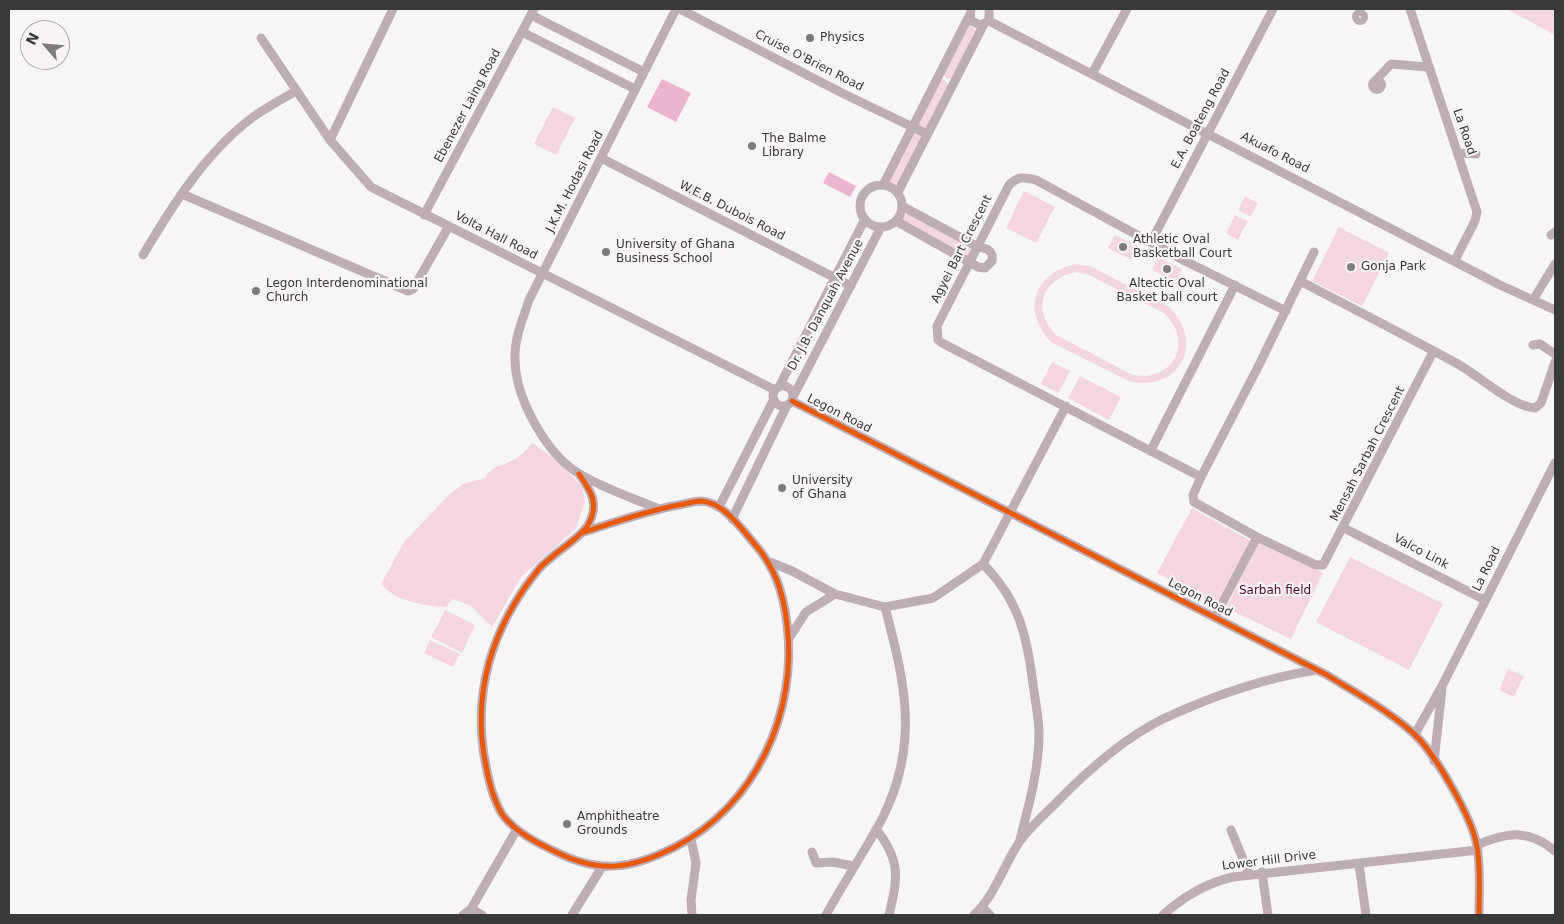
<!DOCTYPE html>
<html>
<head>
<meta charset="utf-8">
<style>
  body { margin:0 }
  #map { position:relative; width:1564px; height:924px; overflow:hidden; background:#f7f5f6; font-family:"DejaVu Sans",sans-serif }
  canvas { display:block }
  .frame { position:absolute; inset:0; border:10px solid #3a3939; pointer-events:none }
  .north { position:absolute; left:20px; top:20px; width:50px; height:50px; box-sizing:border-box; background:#f8f4f6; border:1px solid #aca9aa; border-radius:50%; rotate:297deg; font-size:14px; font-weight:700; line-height:20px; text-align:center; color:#3a3939 }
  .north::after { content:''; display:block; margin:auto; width:18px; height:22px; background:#7c7b7b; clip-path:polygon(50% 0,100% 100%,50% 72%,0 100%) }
</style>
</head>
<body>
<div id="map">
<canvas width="1564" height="924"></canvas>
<div class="frame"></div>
<div class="north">N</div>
</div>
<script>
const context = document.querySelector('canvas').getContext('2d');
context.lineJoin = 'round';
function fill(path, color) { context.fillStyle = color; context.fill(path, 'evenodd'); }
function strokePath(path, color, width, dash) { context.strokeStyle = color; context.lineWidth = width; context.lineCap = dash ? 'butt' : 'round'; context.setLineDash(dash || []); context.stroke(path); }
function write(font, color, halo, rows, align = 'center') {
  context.font = font + ' "DejaVu Sans",sans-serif'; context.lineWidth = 4.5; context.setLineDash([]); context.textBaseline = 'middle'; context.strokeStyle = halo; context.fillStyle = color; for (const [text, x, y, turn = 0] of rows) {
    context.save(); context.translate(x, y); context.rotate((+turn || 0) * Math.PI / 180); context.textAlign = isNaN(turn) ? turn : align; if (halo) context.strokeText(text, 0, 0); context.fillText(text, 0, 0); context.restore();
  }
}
const green = new Path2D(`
  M1507,9H1555V35Z
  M970,25L976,30L951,79H947L943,74L967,27Z
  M944,79L949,86L926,129L918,125L940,80Z
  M553,107L575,118L556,155L534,144Z
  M916,132L922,137L897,187H893L889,183L913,134Z
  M1024,191L1055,207L1036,243L1006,228Z
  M1245,196L1258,203L1250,217L1238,210Z
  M907,213L974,248L968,257L902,220Z
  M1235,215L1248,221L1238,240L1226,233Z
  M1339,227L1389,253L1362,306L1312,281Z
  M1115,235L1138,246L1131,260L1108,248Z
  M1158,257L1182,269L1176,282L1152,270Z
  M1075,264L1090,266L1169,307C1205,342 1181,391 1131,382L1051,342C1022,310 1033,274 1075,264ZM1075,272L1087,274L1164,313C1194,342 1174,382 1133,375L1056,335C1032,310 1041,280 1075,272Z
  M1052,362L1070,371L1058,393L1041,384Z
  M1080,376L1121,397L1109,420L1068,398Z
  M533,443L561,464L582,487L585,501L576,529L521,577L492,627L471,606L453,599L446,607C426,606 394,601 381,584L404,542L449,495L463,484L485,478C492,466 499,467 511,461C519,458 527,449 533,443Z
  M1192,508L1251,541L1216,605L1157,573Z
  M1259,542L1323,573L1291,639L1226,608Z
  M1350,557L1443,604L1409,670L1316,622Z
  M445,610L475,625L462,653L431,637Z
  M430,640L460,654L453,667L424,653Z
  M1508,669L1524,676L1514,697L1501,691L1500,688Z`);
const water = new Path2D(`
  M662,79L691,93L676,122L647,107Z
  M829,172L856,186L850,197L823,183Z`);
const minor = new Path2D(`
  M680,9L842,93L927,134
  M971,9L970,20L980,25L989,21V9
  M1410,9L1477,212L1475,221L1455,260
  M1356.5 17a3.5 3.5 0 1 1 7 0a3.5 3.5 0 1 1-7 0Z
  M531,15L644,72
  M989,21L1500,285L1555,310
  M522,32L635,89
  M261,38L330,140L371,187L775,390
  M1092,74L1127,9
  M1376,80L1391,64L1428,67
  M1372.5 85a4.5 4.5 0 1 1 9 0a4.5 4.5 0 1 1-9 0Z
  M330,140L393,9
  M1459,154L1465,153L1476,154
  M601,158L851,286
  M883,185L969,16
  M860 206a21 21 0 1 1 42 0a21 21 0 1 1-42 0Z
  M898,192L984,24
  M182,194L408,291L413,289L449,226
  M424,215L534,9
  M896,221L978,267L985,268L992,261C994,251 987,248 978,247L902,206
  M1551,235L1555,232
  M1151,242L1273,9
  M1314,252L1259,365L1201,477L1193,495L1194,502L1257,537L1316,565H1323L1433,352
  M143,255C172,206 206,152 253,117C267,107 282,99 296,91
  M1300,281C1352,308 1405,335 1456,363C1477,374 1512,407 1535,408L1541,403L1555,362
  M1533,300L1555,264
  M1533,345L1540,344L1555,354
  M773 396a10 10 0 1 1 20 0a10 10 0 1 1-20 0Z
  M779,387L865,219
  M794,395L881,227
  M792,401L1327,675C1356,693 1387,710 1412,732C1434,751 1473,819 1477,847C1481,869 1479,893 1479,915
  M1151,450L1235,285
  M579,474C591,491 600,504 588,525C580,539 550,555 538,570C492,627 471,694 486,766C489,782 493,799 502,814C513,830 535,842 552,850C598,874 630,870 675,847C756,805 798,712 787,624C783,591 775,567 753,542C740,527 723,502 701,501C694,501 686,504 679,505C645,511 613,523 581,533
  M1201,477L942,343L938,340L937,326L1009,185C1018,176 1024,177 1036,180L1185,261L1286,311
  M719,507L774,399
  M659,509C635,499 600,487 578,473C546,453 515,398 515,359C514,339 523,319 529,300L676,9
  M732,519L787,405
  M1344,528L1485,600
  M770,562L792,571L835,594L885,607L933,598L983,564L1066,406
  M983,564C1019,600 1027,636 1033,684C1035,701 1039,717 1039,734C1039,769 1029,805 1020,839
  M1215,617L1257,537
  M789,638L806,612L835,594
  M1415,734L1442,686L1555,463
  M1434,761L1442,689
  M876,829C901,861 898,877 889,915
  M1231,830L1249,874
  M691,839L696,863L691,900L692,915
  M1477,845C1507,832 1529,829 1555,851
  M812,852L816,863L833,862L853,866
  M1359,864L1366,915
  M1262,872L1268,915
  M982,907L990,915
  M471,909L482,915
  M463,915L471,909L517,829
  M572,915L602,867
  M826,915C844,882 865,851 882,819C920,744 905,683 885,607
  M974,915C996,894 1003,866 1020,841C1030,827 1044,815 1056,803C1086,772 1124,738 1163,719C1212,696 1264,678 1317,670
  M1163,915C1183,897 1206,883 1233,877L1478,850`);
const cycleway = new Path2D(`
  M792,401L1327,675C1356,693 1387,710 1412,732C1434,751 1473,819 1477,847C1481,869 1479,893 1479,915
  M579,474C591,491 600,504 588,525C580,539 550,555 538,570C492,627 471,694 486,766C489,782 493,799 502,814C513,830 535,842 552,850C598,874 630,870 675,847C756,805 798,712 787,624C783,591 775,567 753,542C740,527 723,502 701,501C694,501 686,504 679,505C645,511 613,523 581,533`);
const markers = [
  [810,38,5,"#7c7b7b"],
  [752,146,5,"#7c7b7b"],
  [1123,247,5,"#7c7b7b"],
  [606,252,5,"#7c7b7b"],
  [1351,267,5,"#7c7b7b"],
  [1167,269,5,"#7c7b7b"],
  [256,291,5,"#7c7b7b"],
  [782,488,5,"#7c7b7b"],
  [567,824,5,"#7c7b7b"]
];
const poiNames = [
  ["Physics",820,38],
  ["The Balme",762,139],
  ["Library",762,153],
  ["Athletic Oval",1133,240],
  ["Basketball Court",1133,254],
  ["University of Ghana",616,245],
  ["Business School",616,259],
  ["Gonja Park",1361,267],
  ["Legon Interdenominational",266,284],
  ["Church",266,298],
  ["Altectic Oval",1167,284,"center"],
  ["Basket ball court",1167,298,"center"],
  ["University",792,481],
  ["of Ghana",792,495],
  ["Amphitheatre",577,817],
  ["Grounds",577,831]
];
const streetNames = [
  ["Cruise O'Brien Road",809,61,27],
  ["Ebenezer Laing Road",468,106,-62],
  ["E.A. Boateng Road",1201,119,-62],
  ["La Road",1464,132,71],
  ["Akuafo Road",1275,153,27],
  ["J.K.M. Hodasi Road",575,182,-63],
  ["W.E.B. Dubois Road",732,211,27],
  ["Volta Hall Road",496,236,27],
  ["Agyei Bart Crescent",962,249,-63],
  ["Dr. J.B. Danquah Avenue",826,305,-62],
  ["Legon Road",839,414,27],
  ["Mensah Sarbah Crescent",1368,454,-63],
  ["Valco Link",1421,552,28],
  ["La Road",1487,569,-64],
  ["Legon Road",1200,598,27],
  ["Lower Hill Drive",1269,861,-7]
];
const parkNames = [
  ["Sarbah field",1275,591]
];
fill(green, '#f4d6e3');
fill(water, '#ecb5cf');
strokePath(minor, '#bdadb5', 9);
strokePath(cycleway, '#e8590c', 5);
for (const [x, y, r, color] of markers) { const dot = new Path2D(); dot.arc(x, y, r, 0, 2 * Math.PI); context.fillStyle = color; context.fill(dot); strokePath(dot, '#f8f4f6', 2); }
write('12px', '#3a3939', '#f8f4f6', poiNames, 'left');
write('12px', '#3a3939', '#f8f4f6', streetNames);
write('12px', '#4c0731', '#f8f4f6', parkNames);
</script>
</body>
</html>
